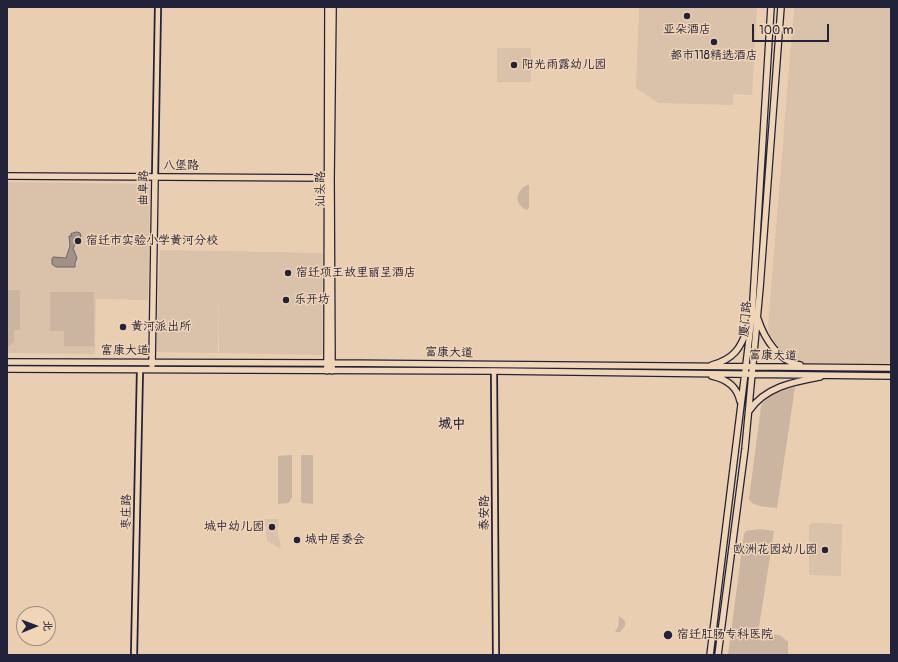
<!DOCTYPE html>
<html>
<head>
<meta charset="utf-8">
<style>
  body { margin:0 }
  #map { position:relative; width:898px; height:662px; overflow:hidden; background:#e9ceb2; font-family:Pangolin,"LXGW WenKai TC",sans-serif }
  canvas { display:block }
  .frame { position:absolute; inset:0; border:8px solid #22223b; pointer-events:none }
  .north { position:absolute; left:16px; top:606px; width:40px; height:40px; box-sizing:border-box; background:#f1d5b7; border:1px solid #9e8d85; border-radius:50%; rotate:89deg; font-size:11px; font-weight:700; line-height:16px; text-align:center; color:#22223b }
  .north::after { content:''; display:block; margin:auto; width:14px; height:18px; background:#22223b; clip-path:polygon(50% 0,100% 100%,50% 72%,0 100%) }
  .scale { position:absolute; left:752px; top:24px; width:77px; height:18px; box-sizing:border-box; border:2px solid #22223b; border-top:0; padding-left:5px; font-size:12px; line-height:14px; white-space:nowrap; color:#22223b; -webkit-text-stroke:3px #f1d5b7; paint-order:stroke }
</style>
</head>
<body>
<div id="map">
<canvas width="898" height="662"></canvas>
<div class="frame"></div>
<div class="north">北</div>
<div class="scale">100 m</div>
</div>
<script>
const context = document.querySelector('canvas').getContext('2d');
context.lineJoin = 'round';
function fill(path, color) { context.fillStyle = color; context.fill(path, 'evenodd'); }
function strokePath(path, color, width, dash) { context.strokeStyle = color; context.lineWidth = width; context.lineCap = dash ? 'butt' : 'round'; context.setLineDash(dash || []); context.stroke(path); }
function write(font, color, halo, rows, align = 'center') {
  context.font = font + ' Pangolin,"LXGW WenKai TC",sans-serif'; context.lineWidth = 3; context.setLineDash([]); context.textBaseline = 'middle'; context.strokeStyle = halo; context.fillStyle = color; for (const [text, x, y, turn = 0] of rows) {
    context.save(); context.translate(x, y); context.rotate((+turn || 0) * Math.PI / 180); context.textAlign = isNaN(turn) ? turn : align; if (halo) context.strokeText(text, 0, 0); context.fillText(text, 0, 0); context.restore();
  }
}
const built = new Path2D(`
  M639,7H757L752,95L733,94V105L659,103L636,88Z
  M794,7H891V363H801L789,358L779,349L769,333L768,327Z
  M497,48H531V82H497Z
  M7,182L150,184L148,300L96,299L95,354L7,353Z
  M160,250L322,253V355L219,353V286L218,353L156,352Z
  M265,519H278V536L281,545L279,548L267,541Z
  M813,523L842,524L841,576L809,575V525Z`);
const green = new Path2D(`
  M527,185H529V208L527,210C514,205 515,191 527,185Z
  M7,290H20V330H14V341L9,346H7Z
  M50,292H94V346H64V331H50Z
  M795,387L777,508C768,507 753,507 749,499L761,407C766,394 783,391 795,387Z
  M292,455V497L289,503L278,504V456Z
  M301,455H313V504L302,503L301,501Z
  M760,529L774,531L758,633L780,635L788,642V655H728L744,534L746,531Z
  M619,616L625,621V626L620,632H615L618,627Z`);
const water = new Path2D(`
  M77,232L80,233L81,236L73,248L77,258L75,263V267H56L52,264V259L53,257L66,258L70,246L69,236H72L71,234Z`);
const minor = new Path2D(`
  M155,177L158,7
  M494,371L496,655
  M134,655L140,370`);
const tertiary = new Path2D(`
  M7,176L329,178
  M758,319C764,338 779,362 800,365
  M7,362L332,363L891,368
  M152,365L155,177
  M712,365C734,359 741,348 748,327
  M7,369L494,371L891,376
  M327,371L328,7
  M332,371L331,178L333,7
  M712,376C726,379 737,386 740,401
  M749,411C765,387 793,382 820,377
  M710,655L752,316L771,7
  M718,655L745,449L760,288L781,7`);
const markers = [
  [687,16,4,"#22223b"],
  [714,42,4,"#22223b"],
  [514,65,4,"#22223b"],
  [78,241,4,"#22223b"],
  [288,273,4,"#22223b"],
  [286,300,4,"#22223b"],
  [123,327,4,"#22223b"],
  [272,527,4,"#22223b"],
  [297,540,4,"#22223b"],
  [825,550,4,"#22223b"],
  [668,635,5,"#22223b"]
];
const poiNames = [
  ["亚朵酒店",687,30,"center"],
  ["都市118精选酒店",714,56,"center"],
  ["阳光雨露幼儿园",522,65],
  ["宿迁市实验小学黄河分校",86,241],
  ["宿迁项王故里丽呈酒店",296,273],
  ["乐开坊",294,300],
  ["黄河派出所",131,327],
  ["城中幼儿园",264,527,"right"],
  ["城中居委会",305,540],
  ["欧洲花园幼儿园",817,550,"right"],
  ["宿迁肛肠专科医院",677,635]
];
const streetNames = [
  ["八堡路",181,166],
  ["曲阜路",144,188,-89],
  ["汕头路",321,189,-90],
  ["厦门路",746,319,-85],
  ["富康大道",125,351],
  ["富康大道",449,353,1],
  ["富康大道",773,356,1],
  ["枣庄路",127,512,-89],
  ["泰安路",485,513,-90]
];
const quarterNames = [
  ["城中",452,424]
];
fill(built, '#dac1a9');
fill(green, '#cbb4a0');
fill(water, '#a29188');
strokePath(water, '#6f6569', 1);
strokePath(minor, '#22223b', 8);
strokePath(tertiary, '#22223b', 8);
strokePath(minor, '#f1d5b7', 4.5);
strokePath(tertiary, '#f1d5b7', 5.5);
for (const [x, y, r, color] of markers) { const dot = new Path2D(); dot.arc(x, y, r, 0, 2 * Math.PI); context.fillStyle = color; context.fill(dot); strokePath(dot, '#f1d5b7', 1.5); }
write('12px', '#22223b', '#f1d5b7', poiNames, 'left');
write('12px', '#22223b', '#f1d5b7', streetNames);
write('bold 14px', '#22223b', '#f1d5b7', quarterNames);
</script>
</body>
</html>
